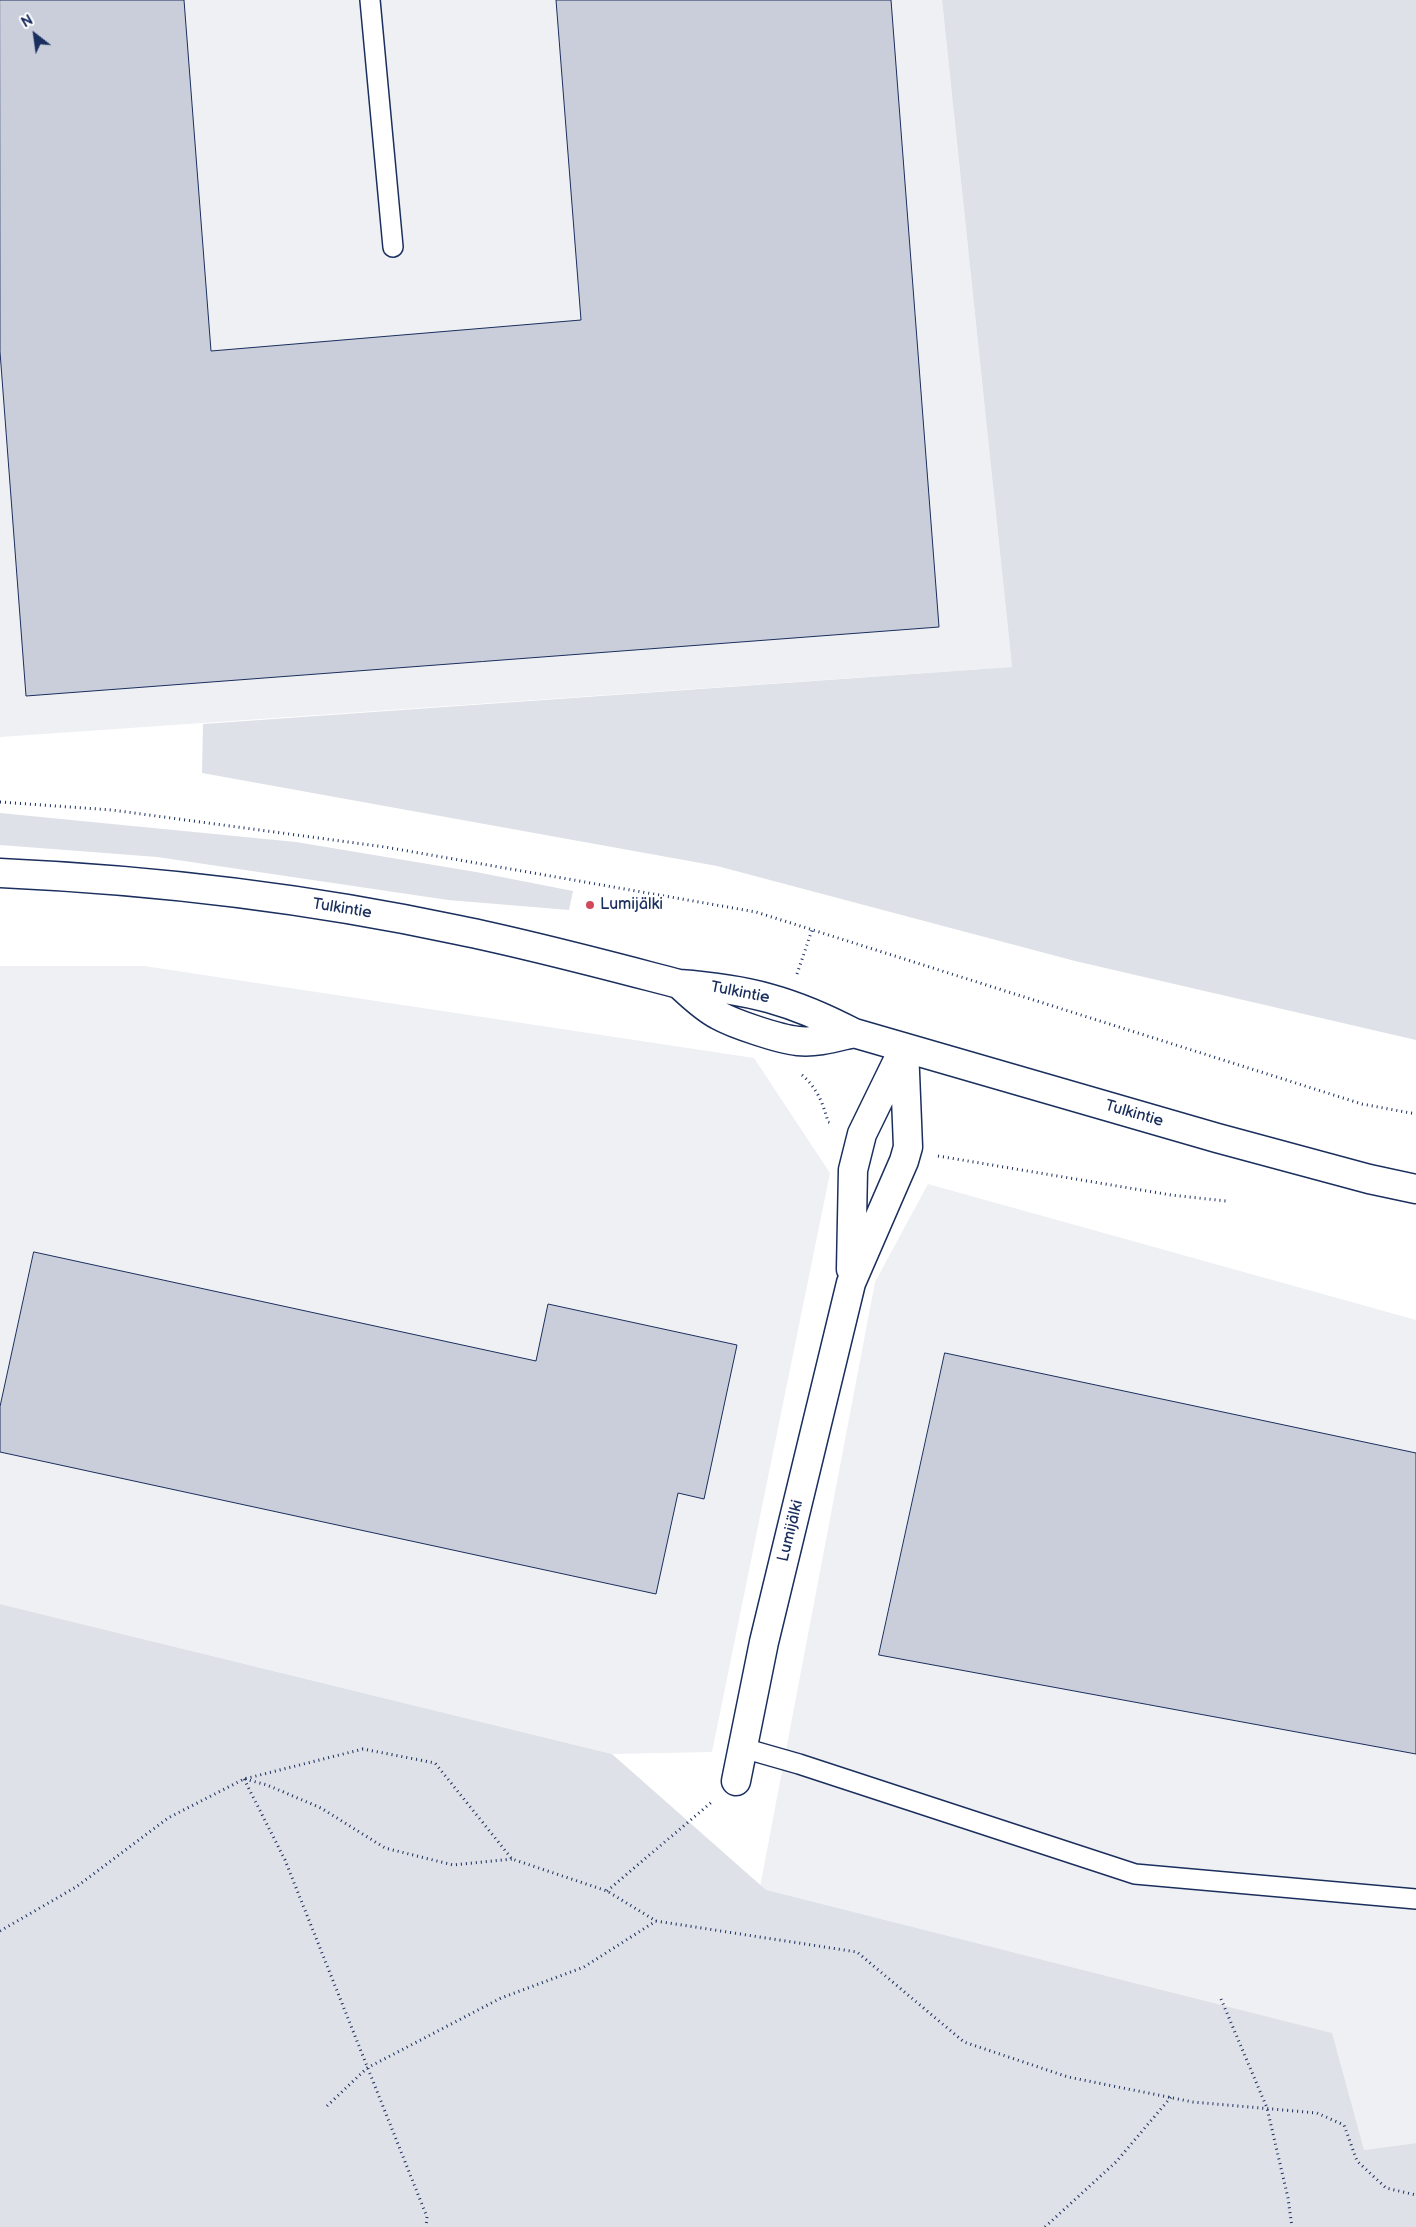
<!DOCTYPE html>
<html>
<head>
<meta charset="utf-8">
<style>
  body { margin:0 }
  #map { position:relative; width:1416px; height:2227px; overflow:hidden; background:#fff; font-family:"Balsamiq Sans",sans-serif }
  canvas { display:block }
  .north { position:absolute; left:10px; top:10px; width:50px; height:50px; -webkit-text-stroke:4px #fff; paint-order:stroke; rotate:330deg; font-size:14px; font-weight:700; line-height:20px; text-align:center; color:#1b2f5e }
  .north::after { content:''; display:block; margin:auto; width:18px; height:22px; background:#1b2f5e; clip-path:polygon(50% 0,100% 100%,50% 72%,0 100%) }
</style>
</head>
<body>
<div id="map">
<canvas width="1416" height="2227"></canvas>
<div class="north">N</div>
</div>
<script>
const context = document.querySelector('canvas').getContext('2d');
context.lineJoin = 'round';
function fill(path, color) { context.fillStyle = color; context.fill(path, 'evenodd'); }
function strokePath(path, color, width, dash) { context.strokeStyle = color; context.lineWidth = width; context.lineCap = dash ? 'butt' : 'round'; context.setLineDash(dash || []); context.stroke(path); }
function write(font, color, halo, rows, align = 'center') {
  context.font = font + ' "Balsamiq Sans",sans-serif'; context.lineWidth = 4; context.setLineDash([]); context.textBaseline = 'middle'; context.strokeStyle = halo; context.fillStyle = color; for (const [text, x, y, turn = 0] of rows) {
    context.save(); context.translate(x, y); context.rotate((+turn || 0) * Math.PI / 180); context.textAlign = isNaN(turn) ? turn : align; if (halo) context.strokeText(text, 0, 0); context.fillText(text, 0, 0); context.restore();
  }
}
const built = new Path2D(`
  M0,0H942L1012,667L0,737Z
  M0,966H144L754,1058L830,1173L712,1752L612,1754L0,1604Z
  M928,1184L1416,1320V2143L1364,2150L756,1908L875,1282Z`);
const green = new Path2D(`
  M942,0H1416V1040L1075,961L717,866L202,773L203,724L1012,667Z
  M0,813L296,842L476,872L573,891L569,910L448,900L157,857L0,845Z
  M0,1604L612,1754L766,1890L1332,2033L1364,2150L1416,2143V2227H0Z`);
const building = new Path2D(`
  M0,0H184L211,351L581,320L556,0H891L939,627L26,696L0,352Z
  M34,1252L536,1361L548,1304L737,1345L704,1499L678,1493L656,1594L0,1452V1407Z
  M945,1353L1416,1453V1754L879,1655Z`);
const path = new Path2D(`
  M0,802L112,810L385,847L756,912L1362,1104L1416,1114
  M797,974L812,930
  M802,1075C817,1088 823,1103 828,1122L832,1123
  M938,1156L1171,1195L1226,1201
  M244,1779L285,1860L427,2217L426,2227
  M245,1779L267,1785L321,1808L385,1848L453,1865L512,1859
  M607,1891L713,1801
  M0,1931L76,1887L168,1818L244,1779L363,1749L435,1763L512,1859L607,1891L656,1921L857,1952L964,2042L1068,2077L1193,2102L1317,2113L1344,2125L1357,2161L1386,2188L1416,2195
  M1221,1999L1267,2108L1288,2198L1292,2227
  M327,2106L367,2068L501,1998L584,1967L656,1921
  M1045,2227L1116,2162L1171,2097`);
const service = new Path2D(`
  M370,0L393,247
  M743,1748L799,1764L1135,1874L1416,1899`);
const minor = new Path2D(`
  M851,1269L853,1170L862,1134L902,1052
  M736,1781L764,1642L851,1283L904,1161L908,1147L904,1048`);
const secondary = new Path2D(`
  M0,873C154,880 308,898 458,930C532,945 606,965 679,984C748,989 793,1001 854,1033L1217,1138L1369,1179L1416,1189
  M679,984C691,995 703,1007 718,1015C734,1024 779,1039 798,1041C817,1043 836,1037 854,1033`);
const markers = [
  [590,905,5,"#d1495b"]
];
const poiNames = [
  ["Lumijälki",600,905]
];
const streetNames = [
  ["Tulkintie",342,909,9],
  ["Tulkintie",740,993,11],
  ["Tulkintie",1134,1114,16],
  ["Lumijälki",791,1531,-76]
];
fill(built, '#eff0f4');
fill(green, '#dee1e7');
fill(building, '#caceda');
strokePath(building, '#1b2f5e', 1);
strokePath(service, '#1b2f5e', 22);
strokePath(minor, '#1b2f5e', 31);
strokePath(secondary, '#1b2f5e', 31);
strokePath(path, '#1b2f5e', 3, [1, 4]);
strokePath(service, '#fff', 19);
strokePath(minor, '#fff', 28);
strokePath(secondary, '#fff', 28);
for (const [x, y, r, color] of markers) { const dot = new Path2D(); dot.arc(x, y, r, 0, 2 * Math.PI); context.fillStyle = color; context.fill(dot); strokePath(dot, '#fff', 2); }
write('16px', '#1b2f5e', '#fff', poiNames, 'left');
write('16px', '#1b2f5e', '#fff', streetNames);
</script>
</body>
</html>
